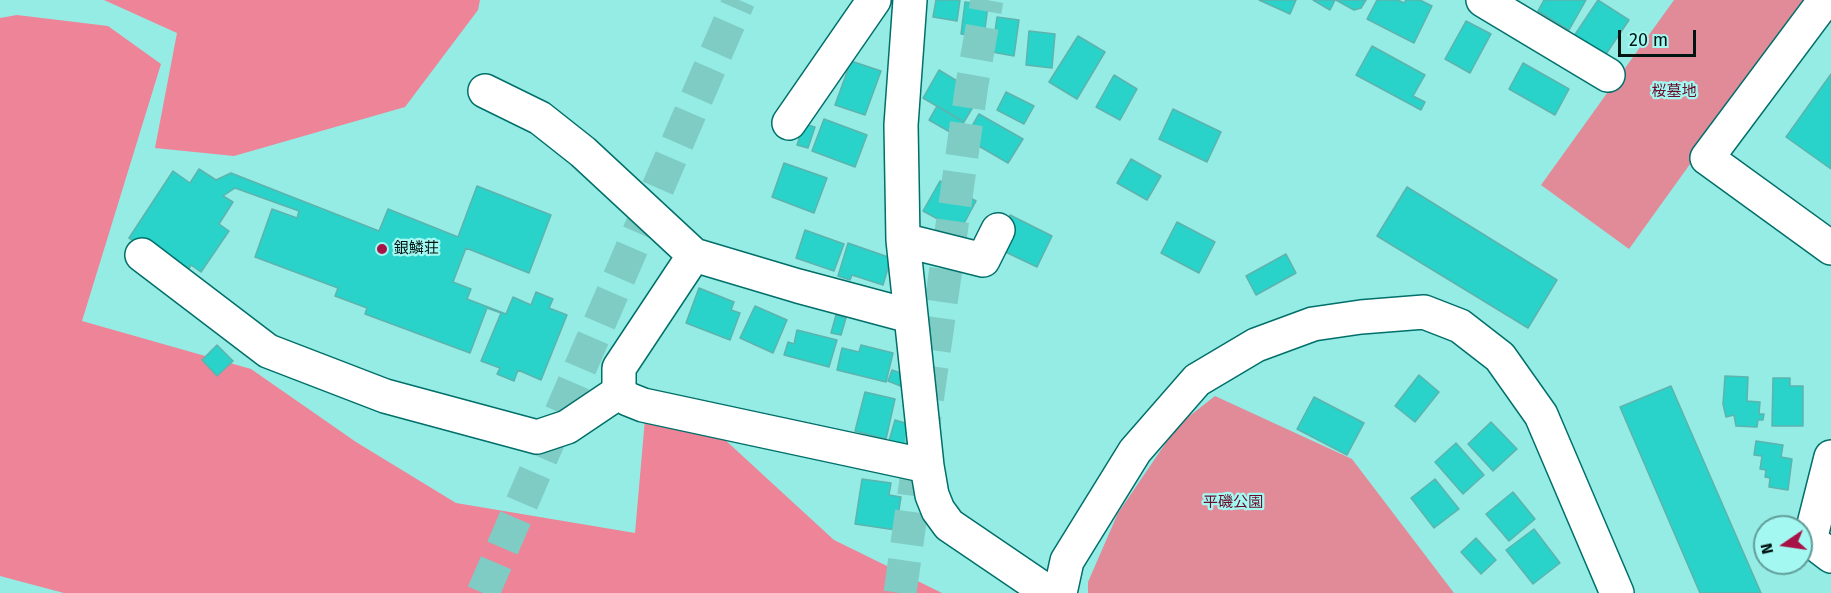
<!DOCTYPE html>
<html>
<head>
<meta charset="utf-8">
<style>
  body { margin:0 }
  #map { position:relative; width:1831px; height:593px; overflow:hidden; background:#95ece5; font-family:"Fira Sans",sans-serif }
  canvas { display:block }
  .north { position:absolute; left:1753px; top:515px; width:60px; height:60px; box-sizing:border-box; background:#a3f9f2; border:2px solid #629d98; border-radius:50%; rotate:257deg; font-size:16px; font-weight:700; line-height:24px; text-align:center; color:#001412 }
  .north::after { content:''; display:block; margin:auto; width:21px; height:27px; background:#a81347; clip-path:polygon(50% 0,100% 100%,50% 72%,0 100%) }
  .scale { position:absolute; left:1618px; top:30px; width:78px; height:27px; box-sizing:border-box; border:3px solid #001412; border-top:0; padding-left:8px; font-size:18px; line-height:21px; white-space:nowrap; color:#001412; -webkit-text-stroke:4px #a3f9f2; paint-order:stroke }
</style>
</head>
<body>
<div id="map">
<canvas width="1831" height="593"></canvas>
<div class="north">N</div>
<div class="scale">20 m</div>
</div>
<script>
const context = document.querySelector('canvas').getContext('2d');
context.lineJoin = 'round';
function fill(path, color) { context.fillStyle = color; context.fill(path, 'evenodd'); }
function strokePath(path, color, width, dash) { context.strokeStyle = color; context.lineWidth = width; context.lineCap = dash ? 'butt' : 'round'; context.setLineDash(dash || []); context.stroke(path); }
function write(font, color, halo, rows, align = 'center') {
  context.font = font + ' "Fira Sans","Noto Sans JP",sans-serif'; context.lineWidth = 4.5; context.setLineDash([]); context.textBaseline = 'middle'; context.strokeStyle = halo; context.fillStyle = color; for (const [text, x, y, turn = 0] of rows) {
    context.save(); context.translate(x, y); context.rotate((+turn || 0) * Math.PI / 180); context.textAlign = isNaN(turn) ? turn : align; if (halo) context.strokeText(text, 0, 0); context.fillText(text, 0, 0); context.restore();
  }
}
const green = new Path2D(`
  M1674,0H1808L1629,249L1541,185Z
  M1215,396L1352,459L1454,593H1088V582L1118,513L1178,425Z`);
const forest = new Path2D(`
  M104,0H480L478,10L405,107L234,156L155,148L177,33Z
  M17,15L108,26L161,64L82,321L251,369L356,442L456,503L635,533L645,419L711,427L834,540L942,593H64L0,576V18Z`);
const building = new Path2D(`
  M936,0H960L957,21L933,17Z
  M1259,0H1296L1290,14Z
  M1313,0H1335L1330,10Z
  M1336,0H1366L1361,8L1354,10Z
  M1377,0H1398L1404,3L1406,0H1420L1432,6L1414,43L1367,19Z
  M1544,0H1586L1569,30L1538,11Z
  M1598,0L1629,20L1604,57L1574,36Z
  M965,2L988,5L984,37L961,34Z
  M997,17L1019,20L1014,56L992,52Z
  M1466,21L1491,34L1470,73L1445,59Z
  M1029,31L1055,34L1052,68L1026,65Z
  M1078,36L1105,52L1077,99L1049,82Z
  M1372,46L1425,75L1413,96L1425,102L1421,110L1356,75Z
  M851,61L881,71L865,115L835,105Z
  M1523,63L1569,89L1555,115L1509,89Z
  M939,70L980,95L964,122L923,98Z
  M1831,74V169L1786,137Z
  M1114,75L1137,89L1120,120L1096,107Z
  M1006,92L1034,106L1024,124L997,110Z
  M937,106L964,122L957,136L929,120Z
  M1173,109L1221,132L1207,162L1159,139Z
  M979,114L1023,139L1008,163L965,138Z
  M824,119L867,135L855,167L812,151Z
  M804,124L815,127L808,148L797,145Z
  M1131,159L1161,176L1147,200L1117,183Z
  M784,163L827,178L814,213L772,197Z
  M199,169L216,180L231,173L379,231L388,209L458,237L477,186L551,215L529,273L466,248L453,282L471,289L467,299L506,314L513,297L531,305L536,292L553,299L549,308L567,315L541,380L518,370L514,381L497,374L500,368L481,361L501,313L487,308L470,353L365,314L367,308L335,296L338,288L255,257L272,209L297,218L299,211L235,188L223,196L233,202L219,224L229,231L201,272L191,265L185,275L129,238L173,171L190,183Z
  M940,181L976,201L960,231L923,211Z
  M1407,187L1557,280L1528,328L1377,236Z
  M1010,215L1052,236L1037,267L995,247Z
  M1177,222L1215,242L1199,273L1161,253Z
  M805,230L844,244L834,271L796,258Z
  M848,243L891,258L883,285L852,275L850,280L838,276Z
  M1286,254L1296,273L1256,295L1246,276Z
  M699,288L734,302L731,310L740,313L730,340L686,323Z
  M755,306L787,320L773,353L740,338Z
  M836,315L846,318L841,335L831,333Z
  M797,330L837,340L829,367L784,355L788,342L794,344Z
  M217,345L233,361L217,376L202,360Z
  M861,345L893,353L886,382L837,370L842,348L859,352Z
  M892,370L907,375L903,387L888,381Z
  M1419,375L1439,392L1415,422L1395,406Z
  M1725,376L1748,377L1747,401L1760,402L1759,414H1764L1763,420H1758L1757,427L1736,426L1734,415L1726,417L1723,404Z
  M1773,378H1790V386H1803V426H1772Z
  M1671,386L1761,593H1700L1620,407Z
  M865,392L895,399L886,439L855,431Z
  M1314,397L1364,423L1347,455L1297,429Z
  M895,420L912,425L906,446L889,441Z
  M1491,422L1517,449L1493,471L1468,444Z
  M1756,441L1783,445L1781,457L1792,459L1788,490L1769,487L1770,478L1765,477L1766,470L1760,469L1762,456L1754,455Z
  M1456,443L1484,475L1463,494L1435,462Z
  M862,479L891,483L889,495L901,497L896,530L855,524Z
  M1435,479L1459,509L1434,528L1411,498Z
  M1513,492L1535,519L1509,541L1486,514Z
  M906,519L924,523L921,537L903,533Z
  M1534,529L1560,563L1533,584L1506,550Z
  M1476,538L1496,560L1481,574L1461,552Z`);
const highwayTunnel = new Path2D(`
  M483,593L739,0
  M900,593L972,84L987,0`);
const minor = new Path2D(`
  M910,0L901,125L903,240L927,466L932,495L938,510L949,525L1049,593
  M1483,0L1608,75
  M1825,0L1707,158L1831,248
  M485,91L540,118L583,152L694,255L798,286L910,316
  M789,123L874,0
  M903,240L983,260L998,230
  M142,255L268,351L385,396L537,437L567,427L619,392
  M694,255L619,368V392L628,399L643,405L927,466
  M1831,457L1810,540L1831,556
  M1060,593L1067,561L1135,451L1197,380L1256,345L1313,324L1361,317L1424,312L1460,326L1500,357L1541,415L1617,593`);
const markers = [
  [382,249,6,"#a81347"]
];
const parkNames = [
  ["桜墓地",1674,92],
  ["平磯公園",1233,503]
];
const poiNames = [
  ["銀鱗荘",394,249]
];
fill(green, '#e18b99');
fill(forest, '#ed8497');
fill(building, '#29d3ca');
strokePath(building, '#5db3ad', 1.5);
strokePath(highwayTunnel, '#7fccc5', 33, [33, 16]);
strokePath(minor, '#016f6a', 36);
strokePath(minor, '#fff', 33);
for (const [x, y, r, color] of markers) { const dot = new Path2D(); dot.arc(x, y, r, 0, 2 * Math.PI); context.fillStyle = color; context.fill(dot); strokePath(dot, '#a3f9f2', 2); }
write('15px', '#6a0b2b', '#a3f9f2', parkNames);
write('15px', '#001412', '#a3f9f2', poiNames, 'left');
</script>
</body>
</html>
